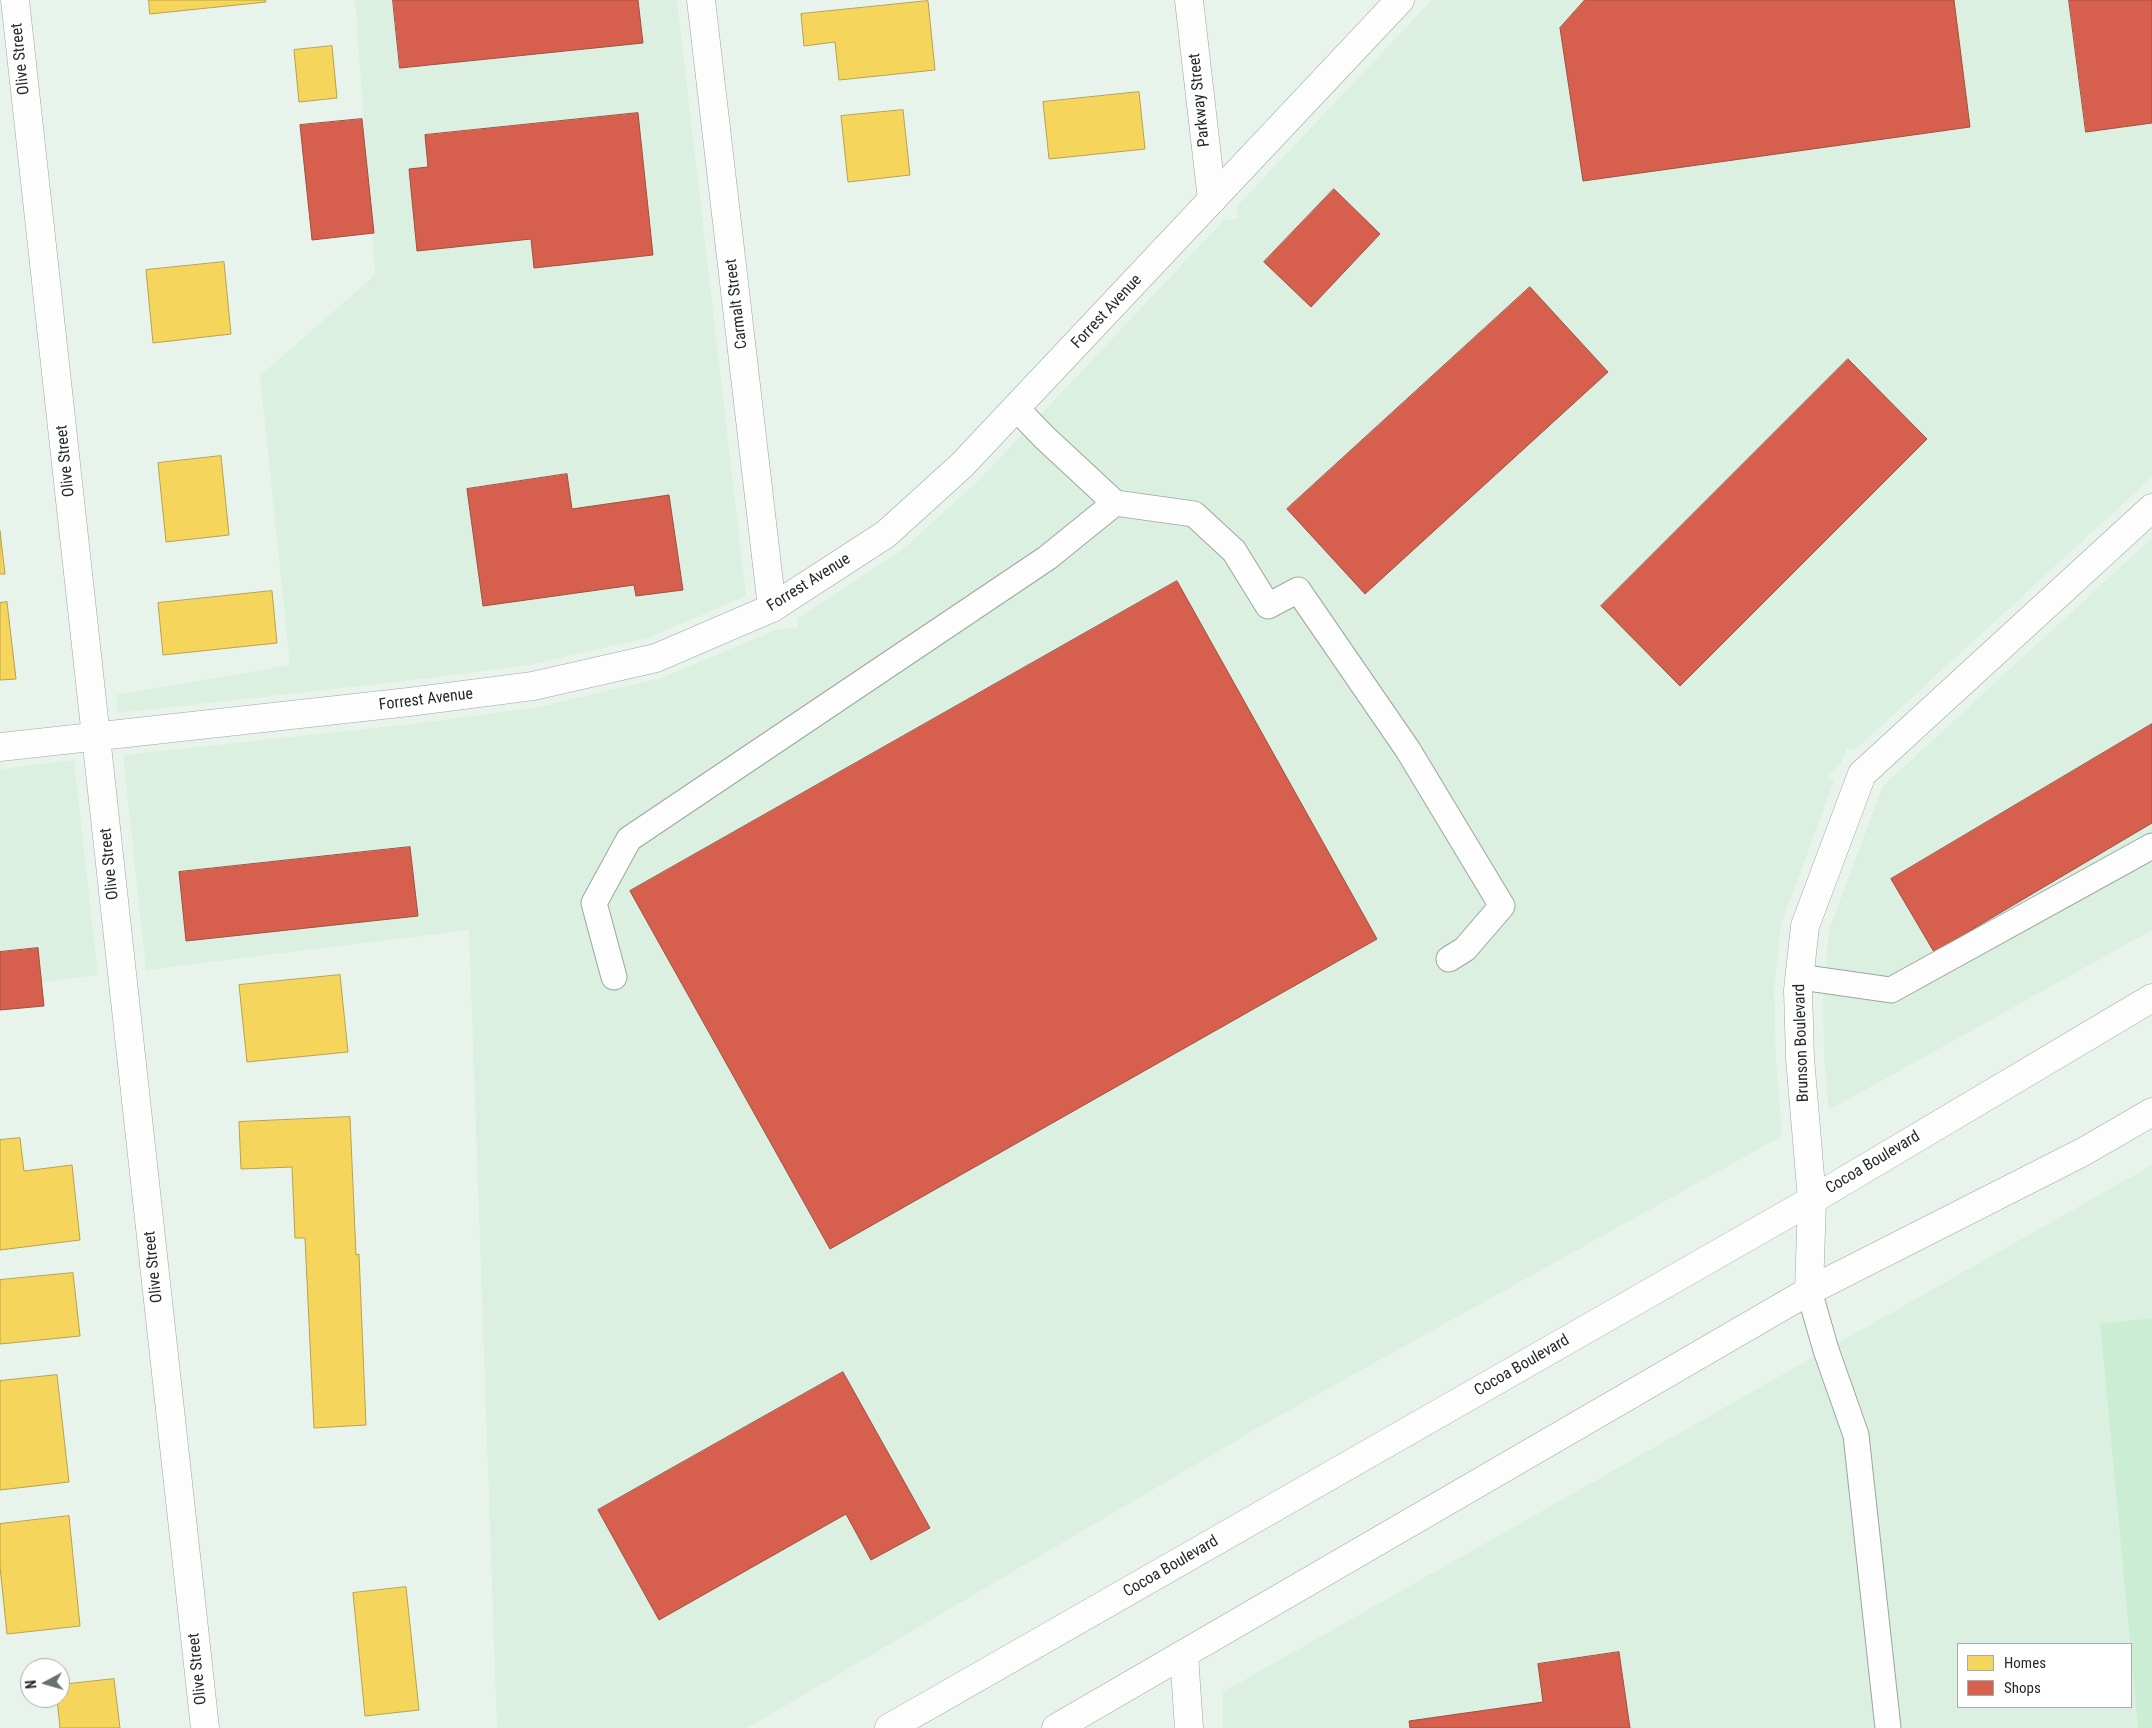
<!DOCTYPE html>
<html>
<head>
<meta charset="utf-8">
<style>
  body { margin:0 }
  #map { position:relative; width:2152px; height:1728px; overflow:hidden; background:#e8f4eb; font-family:"Roboto Condensed",sans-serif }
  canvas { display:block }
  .legend { position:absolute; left:1957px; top:1643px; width:175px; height:65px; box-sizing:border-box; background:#fff; border:1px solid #a7aaa8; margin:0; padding:6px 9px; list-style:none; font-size:15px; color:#232b25 }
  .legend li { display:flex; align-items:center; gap:10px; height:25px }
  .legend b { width:25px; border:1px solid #a7aaa8 }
  .north { position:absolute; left:20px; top:1658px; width:50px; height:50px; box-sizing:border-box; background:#fff; border:1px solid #a7aaa8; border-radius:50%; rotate:264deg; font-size:14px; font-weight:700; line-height:20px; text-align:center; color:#232b25 }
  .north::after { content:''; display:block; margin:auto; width:18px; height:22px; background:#68716a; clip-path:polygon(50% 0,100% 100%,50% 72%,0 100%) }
</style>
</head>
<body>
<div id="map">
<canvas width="2152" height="1728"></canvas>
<ul class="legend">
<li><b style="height:14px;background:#f6d55c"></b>Homes</li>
<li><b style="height:14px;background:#d6604d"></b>Shops</li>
</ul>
<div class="north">N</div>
</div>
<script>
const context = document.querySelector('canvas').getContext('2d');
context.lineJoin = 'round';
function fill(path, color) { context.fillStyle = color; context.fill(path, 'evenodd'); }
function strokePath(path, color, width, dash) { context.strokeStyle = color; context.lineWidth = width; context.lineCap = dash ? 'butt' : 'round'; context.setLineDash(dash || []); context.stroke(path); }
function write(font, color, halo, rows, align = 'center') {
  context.font = font + ' "Roboto Condensed",sans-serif'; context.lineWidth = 5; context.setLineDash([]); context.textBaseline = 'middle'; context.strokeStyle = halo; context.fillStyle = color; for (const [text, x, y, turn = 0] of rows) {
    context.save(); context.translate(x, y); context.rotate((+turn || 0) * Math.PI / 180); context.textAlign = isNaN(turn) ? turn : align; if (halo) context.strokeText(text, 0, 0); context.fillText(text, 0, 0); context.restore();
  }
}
const built = new Path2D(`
  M355,0H677L746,596L648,638L529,665L406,681L118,713L116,695L290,665L260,376L375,275Z
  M1432,0H2152V477L1855,750L1847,748L1841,763L1828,775L1834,781L1781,925L1774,991L1776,1061L1782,1136L1261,1426L747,1728H497L469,930L146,970L123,755L411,724L539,707L661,678L778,629L798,627V618L901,551L979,480L1224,220L1238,219L1237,206Z
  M2152,538V930L1829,1110L1824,1057L1823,990L1829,930L1883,786Z
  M74,760L98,975L0,987V769Z
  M2152,1165V1318L2100,1325L2130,1644H1958V1707H2131V1651L2138,1728H1223V1692Z`);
const green = new Path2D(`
  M2152,1318V1728H2138L2100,1324Z`);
const homes = new Path2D(`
  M149,0H265L266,2L150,14Z
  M928,1L935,70L839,80L835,42L804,46L801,14Z
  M332,46L337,98L299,102L294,50Z
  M1139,92L1145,149L1049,159L1043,102Z
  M903,110L910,175L848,182L841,116Z
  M224,262L231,334L153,343L146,270Z
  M221,456L229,535L166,542L158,463Z
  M0,531L5,574H0Z
  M272,591L277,643L163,655L158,603Z
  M7,602L16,679L0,680V603Z
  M340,975L348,1052L247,1062L239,985Z
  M350,1117L356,1255L359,1254L366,1425L314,1428L305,1238H295L292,1167L241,1169L239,1122Z
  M20,1138L24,1171L72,1165L80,1240L0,1250V1140Z
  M73,1273L80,1336L0,1344V1280Z
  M57,1375L69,1482L0,1490V1381Z
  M69,1516L80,1626L7,1634L0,1567V1524Z
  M406,1587L419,1710L365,1716L353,1593Z
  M114,1679L120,1728H60L57,1698H60V1685Z`);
const shops = new Path2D(`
  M393,0H638L643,43L400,68Z
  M1585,0H1954L1970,127L1583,181L1560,28Z
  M2069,0H2152V123L2086,132Z
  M638,113L653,255L534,268L531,239L417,251L409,169L428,167L425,135Z
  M362,119L374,233L312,240L300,125Z
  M1334,189L1380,234L1311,307L1264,262Z
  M1530,287L1608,372L1365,594L1287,509Z
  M1848,359L1927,439L1680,686L1601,606Z
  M567,474L572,509L669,495L683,590L636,596L634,585L483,606L467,489Z
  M1177,581L1377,939L830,1249L630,891Z
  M2152,724V823L1934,952L1891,879Z
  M410,847L418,916L186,941L179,872Z
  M38,948L44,1006L0,1010V952Z
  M843,1372L930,1528L871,1560L846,1514L659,1620L598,1510Z
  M1619,1652L1630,1728H1410L1409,1721L1543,1702L1538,1664Z`);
const service = new Path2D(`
  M1115,503L1194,514L1234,551L1268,606L1298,590L1408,750L1502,906L1465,949L1449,959
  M614,977L594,903L629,839L1047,558L1115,503L1045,438L1016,408
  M1800,977L1891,990L2152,846
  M1809,1291L1826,1350L1856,1435L1888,1728`);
const minor = new Path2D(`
  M15,0L205,1728
  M701,0L772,608
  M1189,0L1212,200
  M1809,1291L1812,1200L1800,1058L1798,990L1805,926L1862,774L2152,508
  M1184,1655L1189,1728`);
const tertiary = new Path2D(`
  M0,747L409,702L533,686L656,658L772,608L886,534L962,465L1400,0`);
const primary = new Path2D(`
  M889,1728L1812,1200L2152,998
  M1056,1728L1809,1291L2083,1152L2152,1112`);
const streetNames = [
  ["Olive Street",21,59,-96],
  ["Parkway Street",1200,100,-96],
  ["Carmalt Street",737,304,-97],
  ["Forrest Avenue",1107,312,-47],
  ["Olive Street",66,461,-96],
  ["Forrest Avenue",809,583,-32],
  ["Forrest Avenue",426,700,-7],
  ["Olive Street",110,864,-96],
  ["Brunson Boulevard",1802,1043,-92],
  ["Cocoa Boulevard",1873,1163,-31],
  ["Olive Street",154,1267,-96],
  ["Cocoa Boulevard",1522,1366,-30],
  ["Cocoa Boulevard",1171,1567,-30],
  ["Olive Street",198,1669,-96]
];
fill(built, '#dbf0e0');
fill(green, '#cbedd4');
fill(homes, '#f6d55c');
strokePath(homes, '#b7a24c', 1);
fill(shops, '#d6604d');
strokePath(shops, '#a05041', 1);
strokePath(service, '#9da6a0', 27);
strokePath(minor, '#9da6a0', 29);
strokePath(tertiary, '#9da6a0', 29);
strokePath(primary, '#9da6a0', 29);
strokePath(service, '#fcfdfc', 25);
strokePath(minor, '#fcfdfc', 28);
strokePath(tertiary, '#fcfdfc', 28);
strokePath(primary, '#fcfdfc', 28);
write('16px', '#232b25', '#fff', streetNames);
</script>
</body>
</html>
